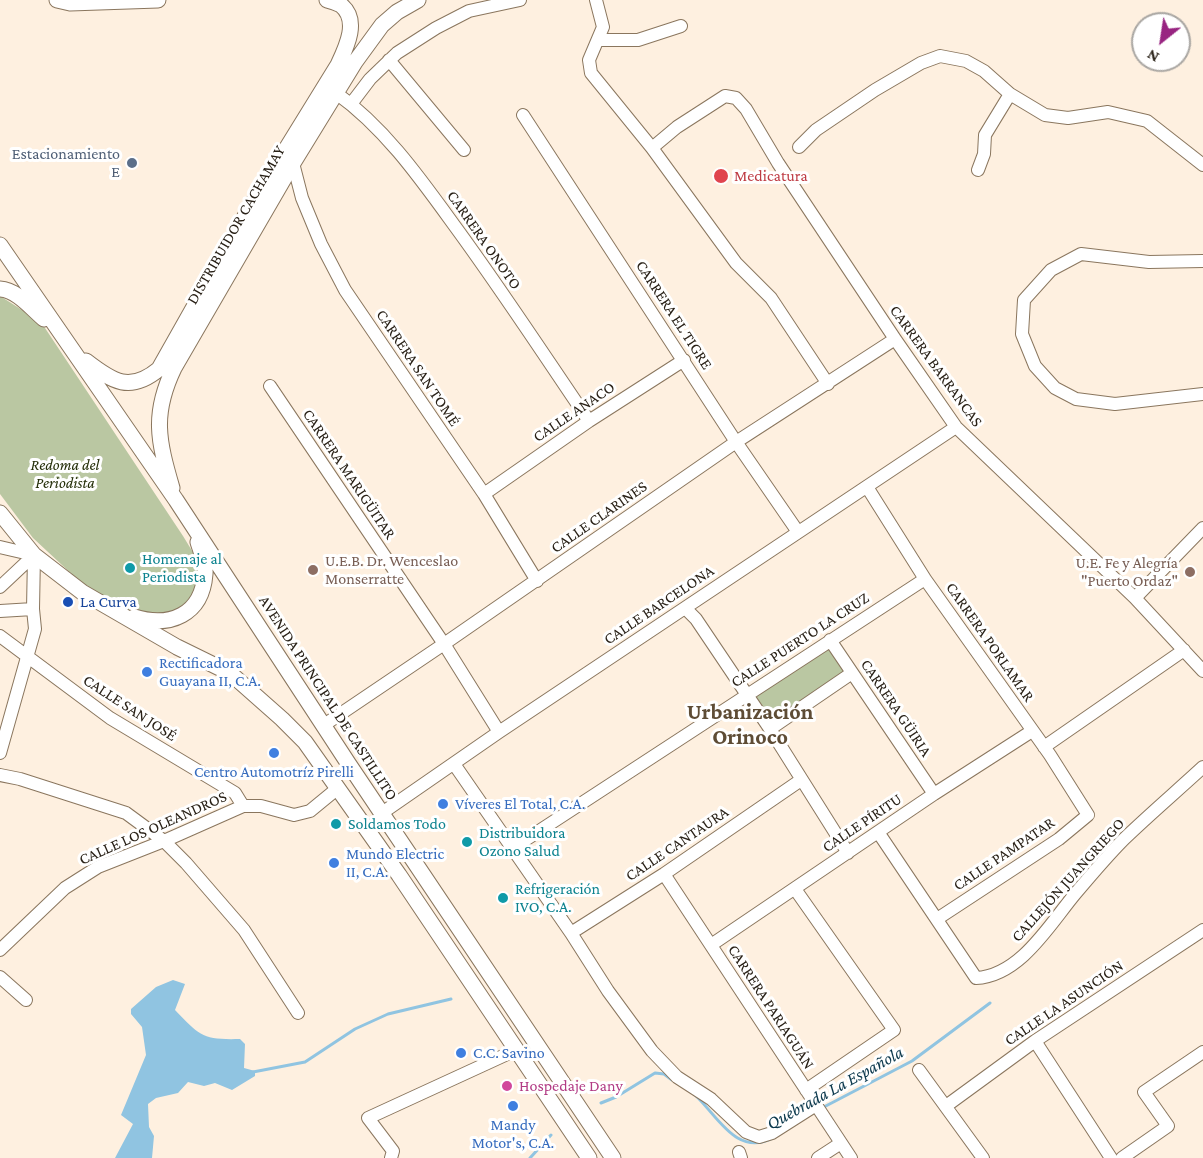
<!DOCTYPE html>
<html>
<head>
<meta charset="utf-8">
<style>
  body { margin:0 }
  #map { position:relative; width:1203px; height:1158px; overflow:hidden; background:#fef0e0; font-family:"Crimson Pro",serif }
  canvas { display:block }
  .north { position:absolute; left:1131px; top:12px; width:60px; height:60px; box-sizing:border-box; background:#fff; border:2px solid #a9a6a2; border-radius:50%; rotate:210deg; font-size:16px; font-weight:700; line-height:24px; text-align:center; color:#292117 }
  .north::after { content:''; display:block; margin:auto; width:21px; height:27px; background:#982481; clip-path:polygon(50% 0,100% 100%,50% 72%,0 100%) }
</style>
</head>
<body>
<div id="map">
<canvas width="1203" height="1158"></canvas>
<div class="north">N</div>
</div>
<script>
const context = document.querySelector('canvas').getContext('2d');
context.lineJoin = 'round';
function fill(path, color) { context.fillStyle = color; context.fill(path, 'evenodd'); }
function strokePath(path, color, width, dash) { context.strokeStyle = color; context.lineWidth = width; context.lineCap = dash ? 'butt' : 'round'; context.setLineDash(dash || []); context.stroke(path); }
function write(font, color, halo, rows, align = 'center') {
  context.font = font + ' "Crimson Pro",serif'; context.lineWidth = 6; context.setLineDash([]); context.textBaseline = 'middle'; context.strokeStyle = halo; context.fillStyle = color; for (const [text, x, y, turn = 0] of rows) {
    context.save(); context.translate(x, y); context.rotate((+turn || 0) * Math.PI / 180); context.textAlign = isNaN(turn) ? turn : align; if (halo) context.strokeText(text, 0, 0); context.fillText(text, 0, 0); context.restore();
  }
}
const green = new Path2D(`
  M0,296L41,322L183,536L205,572L184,609L143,617L117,607L77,579L33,538L0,494Z
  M828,645L847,671L772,724L751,695Z`);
const water = new Path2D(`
  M173,980L185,984L175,1010C200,1036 203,1040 240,1039L245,1044L244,1068L255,1071V1076L232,1090L215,1083L204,1086L188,1082L178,1093L156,1098L148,1104L149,1127L154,1136L152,1158H115L133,1124L121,1115L146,1055L142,1027L131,1014V1009L156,987Z`);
const stream = new Path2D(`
  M253,1072L305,1062L355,1029L388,1014L451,999
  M695,1095C718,1116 736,1157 773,1138
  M601,1103L616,1097L655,1073L664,1074L672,1080
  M822,1108L912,1061L990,1003
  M530,1158L551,1135`);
const minor = new Path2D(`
  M596,0L603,27L589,60L591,73L652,148L736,263L771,298L828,384
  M598,40H638L681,26
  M389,60L464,150
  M336,93C384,127 420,178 454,225C501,289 544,355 589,421
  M351,104L370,79L397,53L436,28L469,11L520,0
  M523,115L736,442L798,532
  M799,147L816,130L875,90L921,63L940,56L966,61L984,71L1010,94L1045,115L1068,118L1108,112L1147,121L1203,165
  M652,148L677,127L725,96L736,98L746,109L778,163L895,339L956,427L1135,598L1203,671
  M293,163L302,198L321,244L345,290L484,494L537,581
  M978,170L984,154L985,135L1010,94
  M1203,261L1149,262L1081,254L1051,270L1024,300L1022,334L1035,366L1055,388L1076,399L1115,404L1203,394
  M270,386L444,644L499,732
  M867,487L925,579L1050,755L1088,815L1059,839L937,919
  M484,494L589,421L684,360
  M0,547L34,555
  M0,587L34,555
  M1135,598L1203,528
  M685,608L696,619L770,729L848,853
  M0,611L33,609
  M0,636L110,718L235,793L243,806
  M830,640L934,794
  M324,725L444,644L736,442L895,339
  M770,729L852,673
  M1044,747L1184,650
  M0,753L35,629L33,609L34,555
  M454,764L571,933L608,991L652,1051L677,1077L711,1099L746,1132L759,1137L772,1133L816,1105
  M0,775L20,779L126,813L164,841L186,863L244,930L298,1013
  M382,813L499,732L956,427
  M878,832L976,978C1020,976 1050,924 1075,894C1091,875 1107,856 1124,839C1150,814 1177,791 1203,767
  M513,848L925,579
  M664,874L851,1158
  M795,889L894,1030L806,1090
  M571,933L664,874L801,780
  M711,945L934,794L1032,731
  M0,950L65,888L98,867L164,841L243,806H261L294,815L310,811L338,788
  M0,977L26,1000
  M1035,1041L1111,1158
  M919,1070L983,1158
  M946,1106L1035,1041L1203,930
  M739,1152L741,1158
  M391,1158L393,1151L368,1118L516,1050
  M818,1158L841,1143
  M1122,1158L1168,1126L1144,1092L1203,1052`);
const major = new Path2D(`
  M57,0L70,3L158,0
  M0,245L176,500L348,763L613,1158
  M0,289C17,290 31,308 44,319
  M86,361C113,382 130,393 159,369L251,206L338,65C346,48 360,20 341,5C337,3 331,1 327,0
  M172,488C158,440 152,414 174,368L293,163L355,62L382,25L397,12L418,0
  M0,513L34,555L82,592L177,647L230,673L282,719L305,742L399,875L589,1158
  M134,617C170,628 202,615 205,574C206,563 201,552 198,542`);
const markers = [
  [132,163,6,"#5c6f8a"],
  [721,176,8,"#e0444e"],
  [130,568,6,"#0f9aa8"],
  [313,570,6,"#8d6e63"],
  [1190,572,6,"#8d6e63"],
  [68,602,6,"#1a4fb4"],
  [147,672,6,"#3f7fe0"],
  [274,753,6,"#3f7fe0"],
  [443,804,6,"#3f7fe0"],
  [336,824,6,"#0f9aa8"],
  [467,842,6,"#0f9aa8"],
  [334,863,6,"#3f7fe0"],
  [503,898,6,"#0f9aa8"],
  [461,1053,6,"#3f7fe0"],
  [507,1086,6,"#d1479c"],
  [513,1106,6,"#3f7fe0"]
];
const serviceNames = [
  ["Estacionamiento",120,154],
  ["E",120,172]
];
const healthNames = [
  ["Medicatura",734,176]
];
const streetNames = [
  ["DISTRIBUIDOR CACHAMAY",236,225,-60],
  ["CARRERA ONOTO",484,240,55],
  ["CARRERA EL TIGRE",674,315,57],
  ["CARRERA BARRANCAS",936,366,54],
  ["CARRERA SAN TOMÉ",418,368,56],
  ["CALLE ANACO",574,412,-34],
  ["CARRERA MARIGÜITAR",349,474,56],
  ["CALLE CLARINES",599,517,-35],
  ["CALLE BARCELONA",659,605,-34],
  ["CALLE PUERTO LA CRUZ",800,640,-33],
  ["CARRERA PORLAMAR",990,642,55],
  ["AVENIDA PRINCIPAL DE CASTILLITO",328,698,57],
  ["CALLE SAN JOSÉ",130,708,33],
  ["CARRERA GÜIRIA",896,708,56],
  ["CALLE PÍRITU",862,823,-34],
  ["CALLE LOS OLEANDROS",153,828,-24],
  ["CALLE CANTAURA",677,844,-34],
  ["CALLE PAMPATAR",1004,854,-34],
  ["CALLEJÓN JUANGRIEGO",1068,880,-48],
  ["CALLE LA ASUNCIÓN",1064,1003,-34],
  ["CARRERA PARIAGUÁN",771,1007,57]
];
const parkNames = [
  ["Redoma del",65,465],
  ["Periodista",65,483]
];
const cultureNames = [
  ["Homenaje al",142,559],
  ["Periodista",142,577],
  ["Soldamos Todo",348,824],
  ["Distribuidora",479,833],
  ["Ozono Salud",479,851],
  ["Refrigeración",515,889],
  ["IVO, C.A.",515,907]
];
const educationNames = [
  ["U.E.B. Dr. Wenceslao",325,561],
  ["Monserratte",325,579],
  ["U.E. Fe y Alegría",1178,563,"right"],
  ["\"Puerto Ordaz\"",1178,581,"right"]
];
const transitNames = [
  ["La Curva",80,602]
];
const shopNames = [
  ["Rectificadora",159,663],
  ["Guayana II, C.A.",159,681],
  ["Centro Automotríz Pirelli",274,772,"center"],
  ["Víveres El Total, C.A.",455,804],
  ["Mundo Electric",346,854],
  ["II, C.A.",346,872],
  ["C.C. Savino",473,1053],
  ["Mandy",513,1125,"center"],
  ["Motor's, C.A.",513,1143,"center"]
];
const hotelNames = [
  ["Hospedaje Dany",519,1086]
];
const waterNames = [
  ["Quebrada La Española",835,1088,-29]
];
const districtNames = [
  ["Urbanización",750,712],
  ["Orinoco",750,737]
];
fill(green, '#bac7a2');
fill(water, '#90c4e1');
strokePath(stream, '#90c4e1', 3);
strokePath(minor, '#8a765e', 14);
strokePath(major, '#8a765e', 17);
strokePath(minor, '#fff', 12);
strokePath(major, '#fff', 15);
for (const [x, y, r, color] of markers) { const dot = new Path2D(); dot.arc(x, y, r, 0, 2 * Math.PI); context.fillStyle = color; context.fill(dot); strokePath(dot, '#fff', 2); }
write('16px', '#4e5e75', '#fff', serviceNames, 'right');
write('16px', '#be3a42', '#fff', healthNames, 'left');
write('16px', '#292117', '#fff', streetNames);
write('italic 16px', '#242e08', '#fff', parkNames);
write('16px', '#0d838f', '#fff', cultureNames, 'left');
write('16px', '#785e54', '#fff', educationNames, 'left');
write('16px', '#164399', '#fff', transitNames, 'left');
write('16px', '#366cbe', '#fff', shopNames, 'left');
write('16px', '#b23c85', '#fff', hotelNames, 'left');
write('italic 18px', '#0b384c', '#fff', waterNames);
write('bold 22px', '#5e4c35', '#fff', districtNames);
</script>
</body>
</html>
